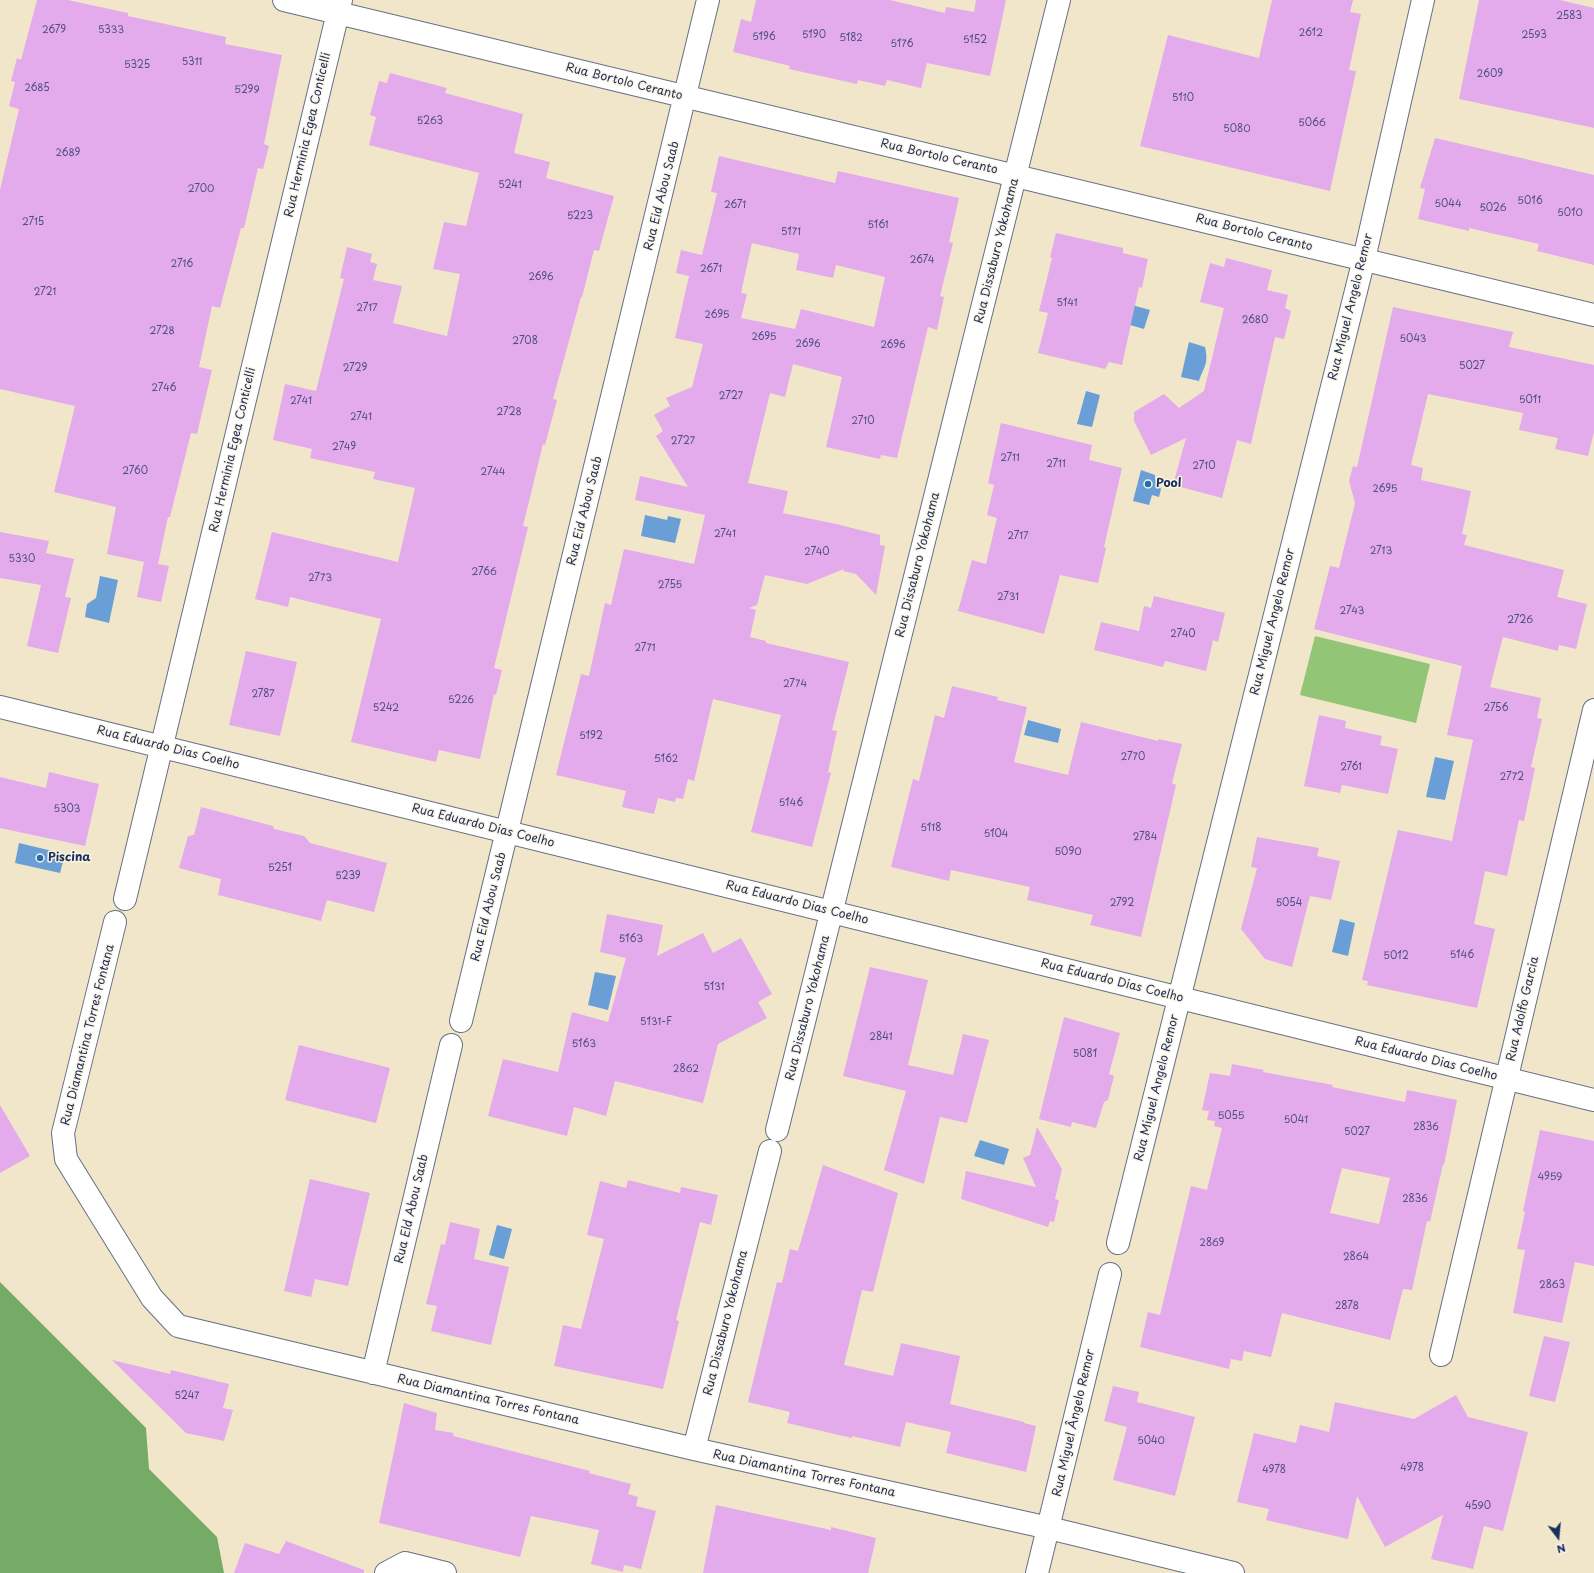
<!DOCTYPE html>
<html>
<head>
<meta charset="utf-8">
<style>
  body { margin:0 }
  #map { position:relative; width:1594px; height:1573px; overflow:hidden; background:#f1e6c9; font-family:"Playpen Sans",sans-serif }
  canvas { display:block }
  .north { position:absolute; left:1538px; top:1517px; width:40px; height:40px; -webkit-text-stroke:3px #fcf5e5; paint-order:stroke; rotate:164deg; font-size:11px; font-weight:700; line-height:16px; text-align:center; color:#1b2f5e }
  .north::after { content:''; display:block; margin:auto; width:14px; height:18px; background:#1b2f5e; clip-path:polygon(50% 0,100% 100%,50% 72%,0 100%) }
</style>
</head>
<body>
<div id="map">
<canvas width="1594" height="1573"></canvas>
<div class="north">N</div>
</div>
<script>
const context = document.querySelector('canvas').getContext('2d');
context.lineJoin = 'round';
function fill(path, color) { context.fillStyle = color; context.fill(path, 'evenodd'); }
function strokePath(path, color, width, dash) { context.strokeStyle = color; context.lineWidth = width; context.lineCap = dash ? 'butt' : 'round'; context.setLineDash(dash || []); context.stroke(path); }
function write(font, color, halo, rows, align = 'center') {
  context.font = font + ' "Playpen Sans",sans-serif'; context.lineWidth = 3; context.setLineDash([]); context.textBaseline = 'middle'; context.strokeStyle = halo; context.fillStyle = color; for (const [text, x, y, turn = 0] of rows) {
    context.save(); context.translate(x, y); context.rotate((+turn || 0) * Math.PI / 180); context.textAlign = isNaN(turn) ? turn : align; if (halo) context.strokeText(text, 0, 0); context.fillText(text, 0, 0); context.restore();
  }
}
const green = new Path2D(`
  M1315,636L1430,664L1416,723L1300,695Z`);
const forest = new Path2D(`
  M0,1282L146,1428L149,1469L217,1537L224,1573H0Z`);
const water = new Path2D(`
  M1114,300L1150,310L1144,329L1109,319Z
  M1189,342L1205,347C1209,364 1204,366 1199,381L1181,377Z
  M1086,391L1100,395L1092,427L1077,424Z
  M1141,470L1155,475V479L1161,489L1159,497L1152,495L1149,505L1133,501Z
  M645,515L667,520L668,516L681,519L675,543L641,536Z
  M100,576L118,580L109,623L85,617L87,604L96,598Z
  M1028,720L1061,729L1058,743L1024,735Z
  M1435,757L1454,761L1445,800L1426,797Z
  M19,843L65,854L60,873L15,863Z
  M1340,919L1355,923L1348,956L1332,952Z
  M595,972L616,976L608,1010L588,1005Z
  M980,1140L1009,1149L1004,1165L974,1156Z
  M497,1225L512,1229L504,1259L489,1255Z`);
const building = new Path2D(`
  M37,0H68L128,13V16L226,37L225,44L282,55L264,144L269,146L263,169L258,168L244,228H241L220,308L212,306L199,367L212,370L197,434L191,433L170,517H168L158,564L169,566L161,602L137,597L144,562L107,554L116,507L54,492L75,406L0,389V190L19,109L9,106L15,82L11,81L17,58L21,60Z
  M756,0H890L945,13L946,7L974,12L976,0H1006L990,76L927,63L921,88L887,80L885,86L858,80L857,84L789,69L790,66L733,52L741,19L751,22Z
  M1272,0H1353L1350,12L1361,14L1349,70L1356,71L1330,191L1140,146L1168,35L1259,58Z
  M1479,0H1560L1594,8V128L1459,99Z
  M390,73L447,88L445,93L523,114L514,153L550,162L546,178L614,196L599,251L594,250L582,297H581L553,399L557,400L545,445L543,444L523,526L528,527L494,668L502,670L496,695L494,694L480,759L439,750L436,762L351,742L381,619L290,597L288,607L255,599L272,532L398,562L415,488L373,479L375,472L310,458L312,449L273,440L285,384L316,391L344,279L340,278L347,247L372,254L370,262L377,264L373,280L402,286L393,323L447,336L460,274L433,269L444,222L466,226L479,173L369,145L376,117L370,115L379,81L387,83Z
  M1435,138L1594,175V265L1537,251L1539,244L1469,228V231L1418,219L1425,189L1420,188Z
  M719,156L835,183L838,171L959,198L949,242L953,243L940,296L944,297L937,330L928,327L897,458L881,455L880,459L826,447L842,377L793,364L785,397L770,393L748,483L788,491L783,513L836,524L880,535V545L885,546L876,595L856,574L843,571L844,569L807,584L765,575L757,605L749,608L756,610L750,637L766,641V643L849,662L832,730L837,731L828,772L831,773L812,847L751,832L781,715L713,699L694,781L688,779L683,799L676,798L675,802L658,798L654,814L622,807L626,791L556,775L581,674L589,676L605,603L611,605L624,549L694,564L705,515L635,500L640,476L688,487L656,436L663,431L654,415L670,406L666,398L692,387L703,344L675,338L689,276L676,273L681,250L702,255L717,193L711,192ZM752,243L799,254L796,270L833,278L836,265L885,277L874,327L801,309L795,329L741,318L747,294L741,293Z
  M1056,233L1123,248V253L1148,259L1142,288L1139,287L1122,365L1109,362L1105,369L1038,353L1048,313L1039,311L1052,258L1050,257Z
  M1226,258L1272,270L1267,290L1288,295L1285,308L1291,311L1284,339L1275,337L1251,444L1237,440L1222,498L1173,485L1186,438L1151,455L1134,421V412L1164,394L1179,408L1204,391L1224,308L1200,302L1210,263L1224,267Z
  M1393,307L1513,332L1509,347L1594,365V432L1588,456L1555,449L1558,438L1519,430L1523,413L1428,394L1411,465L1423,468L1421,480L1471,491L1462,534L1467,535L1464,545L1564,570L1557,597L1587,604L1576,649L1559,645L1558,651L1503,637L1490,687L1541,698L1537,718L1542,719L1531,767L1535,768L1524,821L1519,820L1507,876L1485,871L1474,924L1495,929L1477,1008L1367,985L1368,981L1362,980L1398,830L1452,841L1473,740L1447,735L1462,666L1314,629L1330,566L1339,568L1355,503L1349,481L1353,466L1357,467Z
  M1001,423L1092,445L1089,460L1122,468L1104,547L1106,548L1098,583L1060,575L1044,634L958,611L972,560L986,564L997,518L987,515L994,485L988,483Z
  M0,532L49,541L46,553L74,559L65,597L71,598L58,653L27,646L41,585L0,578Z
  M1154,596L1225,613L1218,642L1213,640L1206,671L1165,661L1163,667L1094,650L1101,622L1139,631L1144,606L1151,608Z
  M246,651L297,662L280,736L229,725Z
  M952,686L998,697L997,700L1027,707L1014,762L1068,775L1081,722L1158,741V739L1182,744L1172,783L1176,785L1141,937L1090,925L1093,915L1027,900L1030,887L951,870L949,881L891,867L913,779L919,781L935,715L944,718Z
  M1319,715L1346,721L1345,728L1382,736L1380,745L1398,749L1388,794L1342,785L1340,793L1304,786Z
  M49,772L99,784L85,846L0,828V777L46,788Z
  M201,807L273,826L274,829L304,836L310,843L387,863L374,912L327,900L321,921L218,895L221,879L179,868L188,836L194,835Z
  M1257,837L1319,848L1317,856L1340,861L1331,900L1310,896L1292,967L1265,959L1241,929L1257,868L1251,867Z
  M607,914L663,925L657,956L703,933L713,953L741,938L772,994L758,1002L767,1018L718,1044L703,1103L615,1081L606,1116L574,1107L567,1136L488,1116L503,1059L558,1072L572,1012L608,1022L626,958L600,952Z
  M870,967L928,980L908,1065L953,1075L963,1034L989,1040L967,1123L940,1117L924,1184L884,1170L906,1091L843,1076Z
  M1064,1017L1120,1033L1109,1074L1114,1076L1108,1100L1104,1102L1096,1128L1072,1122L1071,1127L1039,1119Z
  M299,1045L390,1068L376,1123L285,1100Z
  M1232,1064L1264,1070L1263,1072L1333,1085L1332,1087L1405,1102L1407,1090L1457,1100L1444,1165L1443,1164L1430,1222L1427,1221L1412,1290L1403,1289L1390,1340L1282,1313L1271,1357L1244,1351L1242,1361L1231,1359L1229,1369L1140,1347L1148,1312L1160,1315L1191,1186L1207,1190L1222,1128L1214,1126L1215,1121L1207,1120L1209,1111L1202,1110L1210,1073L1230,1076ZM1342,1168L1390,1178L1379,1224L1330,1213Z
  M0,1105L30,1156L0,1173Z
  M1037,1127L1062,1169L1055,1199L1059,1200L1054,1222L1050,1221L1048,1227L961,1199L966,1171L1036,1187L1023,1158L1030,1155Z
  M1540,1130L1594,1141V1266L1575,1262L1562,1323L1513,1313L1525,1250L1517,1249L1525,1212L1523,1211Z
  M823,1165L898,1193L873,1292L862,1290L844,1365L893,1376L901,1343L960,1356L950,1404L1024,1422V1423L1036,1426L1026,1472L946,1453L951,1432L906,1422L900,1447L852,1436V1438L787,1423L790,1412L748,1402L777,1282L782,1283L790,1249L798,1251Z
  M310,1179L370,1193L348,1286L315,1279L311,1297L284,1291Z
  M628,1180L680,1193L681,1187L718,1195L711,1225L700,1222L676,1320L679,1321L663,1389L554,1366L563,1325L581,1329L604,1239L587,1235L600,1181L626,1188Z
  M450,1222L480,1229L474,1259L509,1267L491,1345L431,1331L437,1306L426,1304L441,1244L445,1245Z
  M1544,1336L1570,1342L1555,1402L1529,1396Z
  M112,1360L170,1374L171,1370L229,1384L223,1408L233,1410L224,1441L186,1433Z
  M1113,1386L1139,1392L1137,1402L1195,1417L1175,1496L1113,1480L1127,1427L1104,1421Z
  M1456,1395L1468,1417L1528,1432L1503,1531L1484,1526L1473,1569L1431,1559L1443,1515L1385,1547L1357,1496L1348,1539L1266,1520L1269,1509L1237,1502L1254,1433L1296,1443L1300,1425L1329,1432L1335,1402L1414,1419Z
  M404,1403L437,1413L435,1430L454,1433L453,1436L590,1471L589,1473L631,1484L628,1494L638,1497L636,1506L656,1511L641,1569L624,1565L623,1572L591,1564L599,1530L531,1516L520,1557L379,1523Z
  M716,1505L831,1530V1527L876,1538L868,1573H703Z
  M286,1541L364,1570V1573H234L245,1543L279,1554Z`);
const minor = new Path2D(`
  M284,0L1594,315
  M0,707L1594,1100
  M125,899L341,0
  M115,922L63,1133L66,1159L152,1298L178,1326L694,1449L1049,1528L1233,1573
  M461,1021L708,0
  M777,1130L1059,0
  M1118,1243L1364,259L1423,0
  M1441,1355L1594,710
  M373,1373L451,1045
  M694,1449L770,1151
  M386,1573L405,1563L445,1573
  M1037,1573L1110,1274`);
const markers = [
  [1148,484,4,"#1f6fb2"],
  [40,858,4,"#1f6fb2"]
];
const numberNames = [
  ["2583",1569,16],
  ["2679",54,30],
  ["5333",111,30],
  ["2612",1311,33],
  ["5190",814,35],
  ["2593",1534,35],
  ["5196",764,37],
  ["5182",851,38],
  ["5152",975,40],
  ["5176",902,44],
  ["5311",192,62],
  ["5325",137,65],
  ["2609",1490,74],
  ["2685",37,88],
  ["5299",247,90],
  ["5110",1183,98],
  ["5263",430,121],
  ["5066",1312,123],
  ["5080",1237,129],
  ["2689",68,153],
  ["5241",510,185],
  ["2700",201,189],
  ["5016",1530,201],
  ["5044",1448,204],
  ["2671",735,205],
  ["5026",1493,208],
  ["5010",1570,213],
  ["5223",580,216],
  ["2715",33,222],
  ["5161",878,225],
  ["5171",791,232],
  ["2674",922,260],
  ["2716",182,264],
  ["2671",711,269],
  ["2696",541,277],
  ["2721",45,292],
  ["5141",1067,303],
  ["2717",367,308],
  ["2695",717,315],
  ["2680",1255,320],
  ["2728",162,331],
  ["2695",764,337],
  ["5043",1413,339],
  ["2708",525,341],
  ["2696",808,344],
  ["2696",893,345],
  ["5027",1472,366],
  ["2729",355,368],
  ["2746",164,388],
  ["2727",731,396],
  ["5011",1530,400],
  ["2741",301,401],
  ["2728",509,412],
  ["2741",361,417],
  ["2710",863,421],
  ["2727",683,441],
  ["2749",344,447],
  ["2711",1010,458],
  ["2711",1056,464],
  ["2710",1204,466],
  ["2760",135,471],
  ["2744",493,472],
  ["2695",1385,489],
  ["2741",725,534],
  ["2717",1018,536],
  ["2713",1381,551],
  ["2740",817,552],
  ["5330",22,559],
  ["2766",484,572],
  ["2773",320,578],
  ["2755",670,585],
  ["2731",1008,597],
  ["2743",1352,611],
  ["2726",1520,620],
  ["2740",1183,634],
  ["2771",645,648],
  ["2774",795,684],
  ["2787",263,694],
  ["5226",461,700],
  ["5242",386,708],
  ["2756",1496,708],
  ["5192",591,736],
  ["2770",1133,757],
  ["5162",666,759],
  ["2761",1351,767],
  ["2772",1512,777],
  ["5146",791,803],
  ["5303",67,809],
  ["5118",931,828],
  ["5104",996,834],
  ["2784",1145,837],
  ["5090",1068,852],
  ["5251",280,868],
  ["5239",348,876],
  ["2792",1122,903],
  ["5054",1289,903],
  ["5163",631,939],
  ["5146",1462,955],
  ["5012",1396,956],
  ["5131",714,987],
  ["5131-F",656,1022],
  ["2841",881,1037],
  ["5163",584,1044],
  ["5081",1085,1054],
  ["2862",686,1069],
  ["5055",1231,1116],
  ["5041",1296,1120],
  ["2836",1426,1127],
  ["5027",1357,1132],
  ["4959",1550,1177],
  ["2836",1415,1199],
  ["2869",1212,1243],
  ["2864",1356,1257],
  ["2863",1552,1285],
  ["2878",1347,1306],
  ["5247",187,1396],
  ["5040",1151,1441],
  ["4978",1412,1468],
  ["4978",1274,1470],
  ["4590",1478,1506]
];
const streetNames = [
  ["Rua Bortolo Ceranto",624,82,14],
  ["Rua Herminia Egea Conticelli",308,135,-77],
  ["Rua Bortolo Ceranto",939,157,13],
  ["Rua Eid Abou Saab",662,196,-76],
  ["Rua Bortolo Ceranto",1254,233,14],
  ["Rua Dissaburo Yokohama",997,251,-76],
  ["Rua Miguel Angelo Remor",1351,307,-76],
  ["Rua Herminia Egea Conticelli",233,450,-77],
  ["Rua Eid Abou Saab",585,511,-76],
  ["Rua Dissaburo Yokohama",918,565,-76],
  ["Rua Miguel Angelo Remor",1273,622,-76],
  ["Rua Eduardo Dias Coelho",168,748,14],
  ["Rua Eduardo Dias Coelho",483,826,14],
  ["Rua Eduardo Dias Coelho",797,903,14],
  ["Rua Eid Abou Saab",489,907,-76],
  ["Rua Eduardo Dias Coelho",1112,981,14],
  ["Rua Dissaburo Yokohama",808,1008,-76],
  ["Rua Adolfo Garcia",1523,1009,-77],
  ["Rua Diamantina Torres Fontana",88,1035,-76],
  ["Rua Eduardo Dias Coelho",1426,1059,14],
  ["Rua Miguel Angelo Remor",1157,1088,-76],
  ["Rua Eld Abou Saab",412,1209,-77],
  ["Rua Dissaburo Yokohama",726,1323,-76],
  ["Rua Diamantina Torres Fontana",488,1400,13],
  ["Rua Miguel Ângelo Remor",1074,1423,-77],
  ["Rua Diamantina Torres Fontana",804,1474,12]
];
const poiNames = [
  ["Pool",1156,484],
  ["Piscina",48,858]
];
fill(green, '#92c576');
fill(forest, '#75aa67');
fill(water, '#699fd6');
fill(building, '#e3abec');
strokePath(minor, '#666f83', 24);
strokePath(minor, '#fff', 22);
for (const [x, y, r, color] of markers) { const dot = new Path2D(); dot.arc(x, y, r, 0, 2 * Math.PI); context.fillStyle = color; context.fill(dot); strokePath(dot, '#fcf5e5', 1.5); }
write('10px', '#4d4e82', null, numberNames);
write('12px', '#1b2f5e', '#fcf5e5', streetNames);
write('bold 12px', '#1b2f5e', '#fcf5e5', poiNames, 'left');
</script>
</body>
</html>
